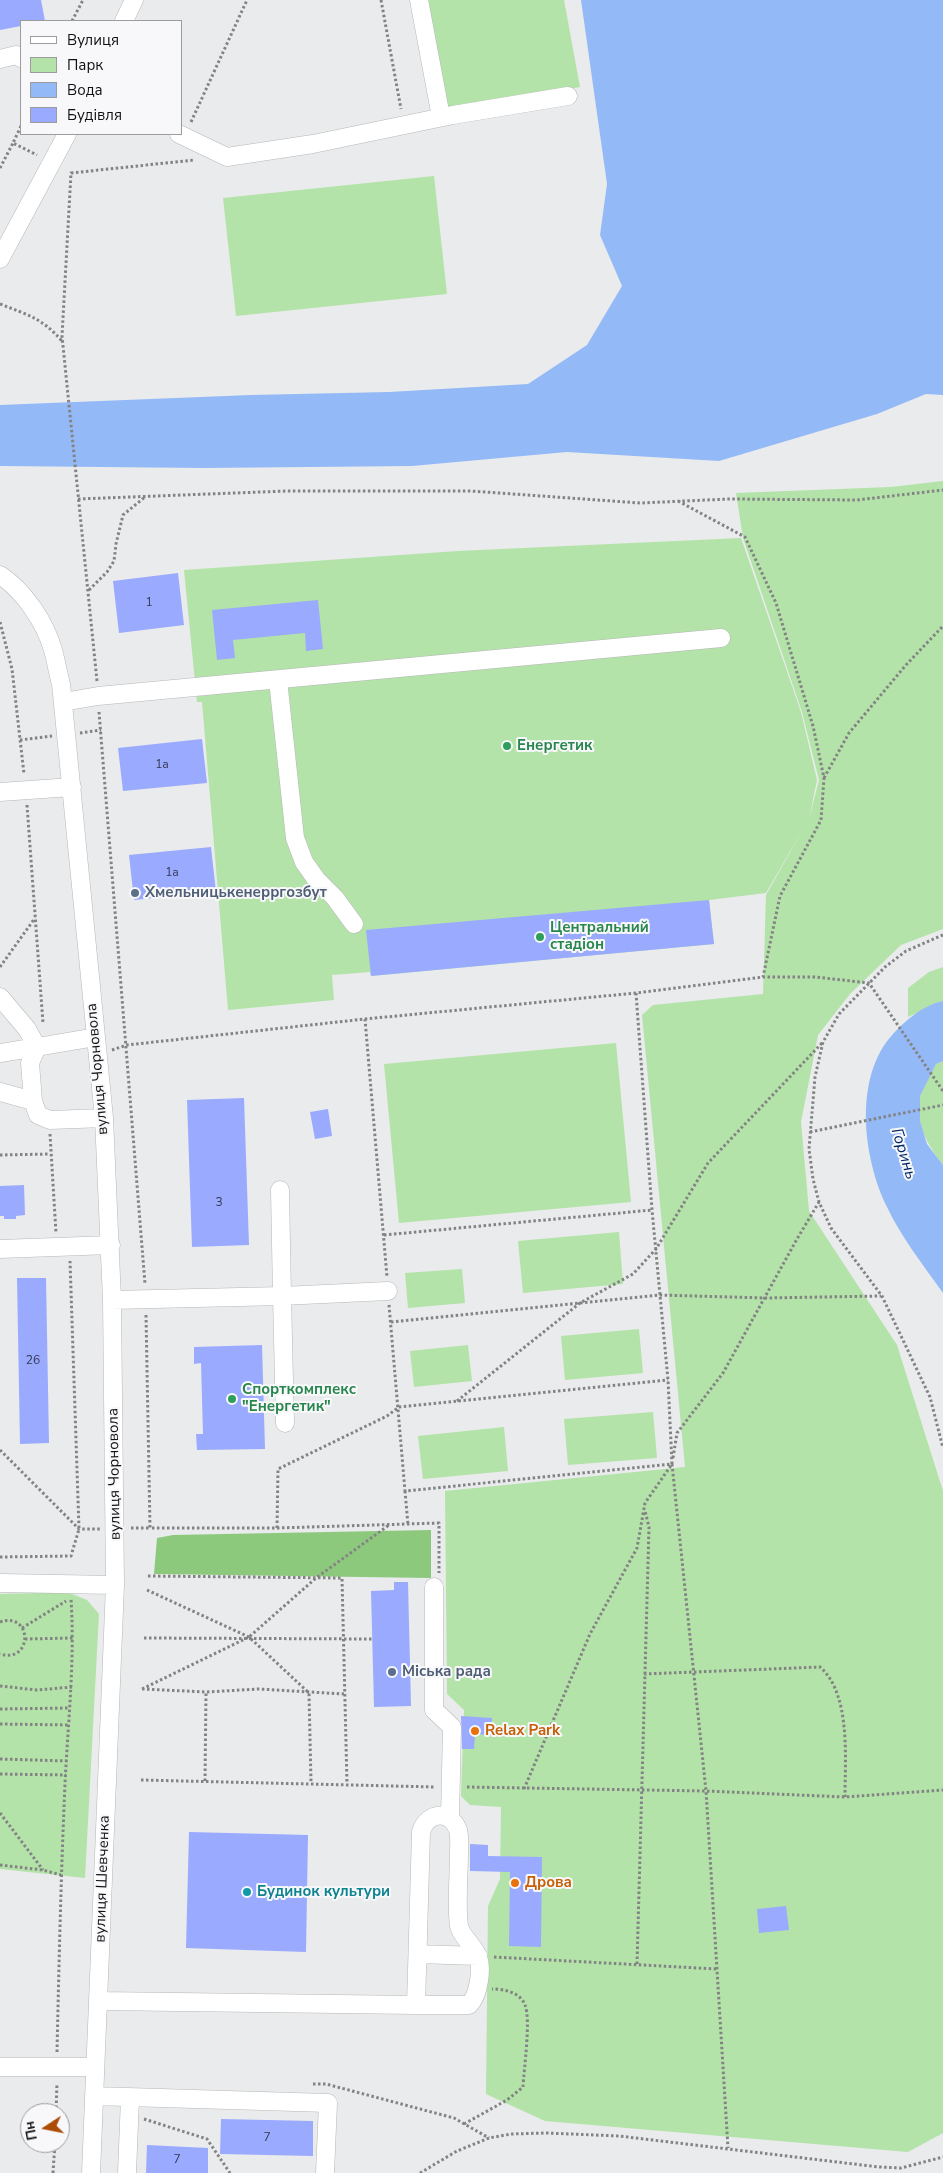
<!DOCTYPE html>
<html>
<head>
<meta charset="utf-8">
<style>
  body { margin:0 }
  #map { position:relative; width:943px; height:2173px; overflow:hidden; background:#eaebec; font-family:"Nunito Sans",sans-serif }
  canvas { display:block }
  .legend { position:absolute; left:20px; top:20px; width:162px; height:115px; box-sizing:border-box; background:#f8f8fa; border:1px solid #9c9c9d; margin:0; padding:6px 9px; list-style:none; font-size:15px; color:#111112 }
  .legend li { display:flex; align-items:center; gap:10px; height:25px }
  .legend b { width:25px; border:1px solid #9c9c9d }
  .north { position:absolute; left:20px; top:2103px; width:50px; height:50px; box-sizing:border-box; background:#f8f8fa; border:1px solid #9c9c9d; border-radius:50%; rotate:259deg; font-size:14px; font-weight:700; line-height:20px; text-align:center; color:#111112 }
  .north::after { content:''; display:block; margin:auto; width:18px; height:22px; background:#ac4b05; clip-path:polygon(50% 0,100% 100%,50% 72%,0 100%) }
</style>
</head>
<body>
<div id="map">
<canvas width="943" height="2173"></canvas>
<ul class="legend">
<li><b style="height:6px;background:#fff"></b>Вулиця</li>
<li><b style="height:14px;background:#b3e3a8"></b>Парк</li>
<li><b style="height:14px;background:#94b9f7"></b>Вода</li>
<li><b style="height:14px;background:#9aaafe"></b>Будівля</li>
</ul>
<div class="north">Пн</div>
</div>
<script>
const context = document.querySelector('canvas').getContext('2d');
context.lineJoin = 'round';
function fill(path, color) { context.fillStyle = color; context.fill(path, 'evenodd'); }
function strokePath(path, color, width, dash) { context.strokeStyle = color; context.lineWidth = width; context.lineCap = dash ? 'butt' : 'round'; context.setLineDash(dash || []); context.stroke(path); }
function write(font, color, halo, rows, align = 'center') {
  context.font = font + ' "Nunito Sans",sans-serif'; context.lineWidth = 4; context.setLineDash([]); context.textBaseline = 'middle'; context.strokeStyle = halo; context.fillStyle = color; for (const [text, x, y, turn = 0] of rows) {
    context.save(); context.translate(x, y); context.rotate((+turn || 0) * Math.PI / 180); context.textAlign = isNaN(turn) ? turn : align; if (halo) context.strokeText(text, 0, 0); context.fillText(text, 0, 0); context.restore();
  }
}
const green = new Path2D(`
  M422,0H564L580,87L443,110Z
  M434,176L447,294L236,316L223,198Z
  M943,481V929L901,945L850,994L818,1035L801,1122L809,1211L897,1345L943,1491V2133L908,2152L545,2121L486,2094L488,1906L500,1879L501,1807L470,1805L461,1796L464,1710L447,1694L445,1491L685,1467L642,1015L653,1005L763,994L766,895L806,824L766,893L709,900L714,944L371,976L370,972L332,975L334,1000L228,1010L202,702H197L184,570L458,551L741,538L801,712L817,780L809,819L819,780L802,712L743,538L736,493L891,487Z
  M943,967V1001L908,1017V988L929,972Z
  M616,1043L631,1202L399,1223L384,1064Z
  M943,1061V1165C928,1145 914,1123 920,1096C922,1085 930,1074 936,1064Z
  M619,1232L623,1284L523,1293L518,1241Z
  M462,1269L465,1303L408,1308L405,1273Z
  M639,1329L643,1373L565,1380L561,1336Z
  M468,1345L472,1381L414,1387L410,1351Z
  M653,1412L657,1458L568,1465L564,1419Z
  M504,1427L508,1471L423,1479L418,1436Z
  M67,1592L87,1600L99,1614L85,1878L0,1869V1594Z`);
const forest = new Path2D(`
  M431,1530V1578L154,1574L157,1538L173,1535Z`);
const water = new Path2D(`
  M581,0H943V395L926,394L877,414L719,461L567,452L412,466L204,468L0,466V405L251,395L389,392L528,384L587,345L622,286L600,235L607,184Z
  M943,1001V1061L936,1064L920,1096V1121L927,1144L943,1165V1293C924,1266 901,1237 887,1207C863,1158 853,1077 893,1034C906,1020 923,1005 943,1001Z`);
const building = new Path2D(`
  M0,0H41L45,21H21V26L0,30Z
  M178,573L184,625L119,633L113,581Z
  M318,600L323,649L306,651L305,633L233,640L235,658L217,660L212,610Z
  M202,739L207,783L123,791L118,748Z
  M211,847L216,892L134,900L129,855Z
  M709,900L714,944L371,976L366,930Z
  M244,1098L249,1245L192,1247L187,1100Z
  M328,1109L332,1136L315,1139L310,1112Z
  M24,1185L25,1215L16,1216V1219H4V1216H0V1186Z
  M17,1278H46L49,1443L20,1444Z
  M262,1345L265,1449L197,1450L196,1434H203L201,1363L194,1364V1347Z
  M394,1582H408L411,1706L374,1707L371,1591L394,1590Z
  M461,1716L492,1718L491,1735L475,1734L474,1749H462Z
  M189,1832L308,1835L306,1952L186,1948Z
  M470,1844L488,1845V1856L542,1857L541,1947L509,1946L510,1872L470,1871Z
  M786,1906L789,1930L759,1933L757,1909Z
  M221,2119L313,2121V2156L220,2154Z
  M147,2145L208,2148V2173H146Z`);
const path = new Path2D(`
  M381,0L401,109
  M72,21L83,0
  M191,122L247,0
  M21,126L13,143L37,155
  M0,168L13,143
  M0,304C28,315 42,318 62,341
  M78,499L287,491H471L640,503L729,499L857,500L943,490
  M678,501L745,537L776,603L813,726L824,778L821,820L780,896L763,977
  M89,590L107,572L114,561L116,544L123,515L145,497
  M0,622L12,669L24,774
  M97,681L62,336L71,173L194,160
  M99,712L145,1284
  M80,733L101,730
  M20,740L52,736
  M824,778L849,733L906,665L943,626
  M27,805L43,1023
  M943,935L906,951L885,967L839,1014L823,1042L815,1077L809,1149L813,1179L819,1202L831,1228L882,1296L930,1397L943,1448
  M0,967L35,918
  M365,1019L387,1277
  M112,1050L127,1045L365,1019L636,993L763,977H815L869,983L943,1091
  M810,1132L943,1105
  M50,1134L56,1233
  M0,1155L50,1154
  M384,1235L652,1210
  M389,1305L405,1491L672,1464L668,1380L652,1210L636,993
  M146,1315L150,1528H277L439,1523V1573
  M391,1322L659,1295L766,1298L881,1296
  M457,1401L580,1303L633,1274L656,1249L708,1163L823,1042
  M0,1450L79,1529H100
  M673,1458L677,1433L723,1373L797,1239L819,1202
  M672,1464L706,1791L728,2148
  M405,1491L408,1525
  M131,1528H150
  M277,1528L278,1469L387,1416L399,1407L668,1380
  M0,1557L71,1556L79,1529L70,1261
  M148,1576L342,1578L347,1784
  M147,1590L249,1637L309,1693L311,1783
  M0,1622C33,1611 33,1664 0,1654
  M22,1628L66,1601
  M144,1638L372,1639
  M25,1639L73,1638
  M644,1674L820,1667C851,1694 845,1758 845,1797
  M0,1686L37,1690L72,1687
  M142,1689L249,1637L316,1578L389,1525
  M142,1689L206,1692L259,1689L344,1694
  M0,1709L69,1708
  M0,1724L69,1725
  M0,1759L67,1761
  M0,1774L66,1775
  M141,1780L435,1787
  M205,1781L206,1692
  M467,1787L706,1791L845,1797L943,1790
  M524,1789L590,1634L637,1548L645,1503L672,1464
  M0,1813L43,1870
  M0,1865L43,1870L61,1875
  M494,1957L717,1969
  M637,1964L649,1527L645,1511
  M57,2052C59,1963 61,1873 65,1784C68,1722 75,1661 71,1599
  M313,2084H326L454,2118L489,2138
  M56,2113L57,2083
  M144,2119L207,2139L230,2173
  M464,2124L507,2100L523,2087C524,2068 531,2020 525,2005C520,1992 504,1989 492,1989
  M53,2173L55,2143
  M420,2173L457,2151L489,2138L511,2134L547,2133L619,2136L879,2167L901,2168L943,2157`);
const minor = new Path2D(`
  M419,0L441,117
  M124,21L134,0
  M0,59L16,55L21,58
  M179,134L227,157L313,144L453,115L568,96
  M0,259L67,134
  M0,575C24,591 45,622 53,650C56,661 58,673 61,684L104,1118L112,1300L115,1585L91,2173
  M278,680L295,838L304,862L316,879L335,898L354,924
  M63,702L98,696L721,638
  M0,792L72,787
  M0,997L27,1029L37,1047L96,1037
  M0,1053L37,1047L30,1063L33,1101L38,1115L50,1120L104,1118
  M0,1092L33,1101
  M280,1190L282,1296L388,1291
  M0,1249L111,1245
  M112,1300L282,1296L285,1423
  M0,1583L115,1585
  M434,1587V1710L452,1727L450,1819
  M418,1954L478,1956
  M99,2001L416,2005L421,1832C427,1812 450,1809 458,1830C460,1837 459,1846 459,1853C459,1876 456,1904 459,1926C461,1936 473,1945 477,1955C483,1967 479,1995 469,2005H416
  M0,2067H95
  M94,2096L328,2103L325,2173
  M127,2173L130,2098`);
const markers = [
  [507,746,5,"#2e9e5b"],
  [135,893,5,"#5c6f8a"],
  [540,937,5,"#2e9e5b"],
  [232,1399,5,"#2e9e5b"],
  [392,1672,5,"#5c6f8a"],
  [475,1731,5,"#e8710a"],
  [515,1883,5,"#e8710a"],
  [247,1892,5,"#0f9aa8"]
];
const numberNames = [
  ["1",149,603],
  ["1а",162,765],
  ["1а",172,873],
  ["3",219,1203],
  ["26",33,1361],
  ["7",267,2138],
  ["7",177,2160]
];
const leisureNames = [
  ["Енергетик",517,746],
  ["Центральний",550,928],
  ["стадіон",550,945],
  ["Спорткомплекс",242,1390],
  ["\"Енергетик\"",242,1407]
];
const serviceNames = [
  ["Хмельницькенерргозбут",145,893],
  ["Міська рада",402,1672]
];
const streetNames = [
  ["вулиця Чорновола",98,1069,-95],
  ["вулиця Чорновола",115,1474,-91],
  ["вулиця Шевченка",103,1879,-88]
];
const foodNames = [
  ["Relax Park",485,1731],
  ["Дрова",525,1883]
];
const cultureNames = [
  ["Будинок культури",257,1892]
];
const waterNames = [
  ["Горинь",903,1154,73]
];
fill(green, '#b3e3a8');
fill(forest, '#8dc97d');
fill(water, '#94b9f7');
fill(building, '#9aaafe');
strokePath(minor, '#b6b7b8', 19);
strokePath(path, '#838384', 3, [2.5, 2.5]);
strokePath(minor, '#fff', 18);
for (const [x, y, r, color] of markers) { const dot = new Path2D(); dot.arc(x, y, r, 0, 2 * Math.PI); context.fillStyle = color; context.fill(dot); strokePath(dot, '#f8f8fa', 2); }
write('12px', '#33374d', null, numberNames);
write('bold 15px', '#27864d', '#f8f8fa', leisureNames, 'left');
write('bold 15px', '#4e5e75', '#f8f8fa', serviceNames, 'left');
write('15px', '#111112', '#f8f8fa', streetNames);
write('bold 15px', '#c56008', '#f8f8fa', foodNames, 'left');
write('bold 15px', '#0d838f', '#f8f8fa', cultureNames, 'left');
write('italic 16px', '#012768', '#f8f8fa', waterNames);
</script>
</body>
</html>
